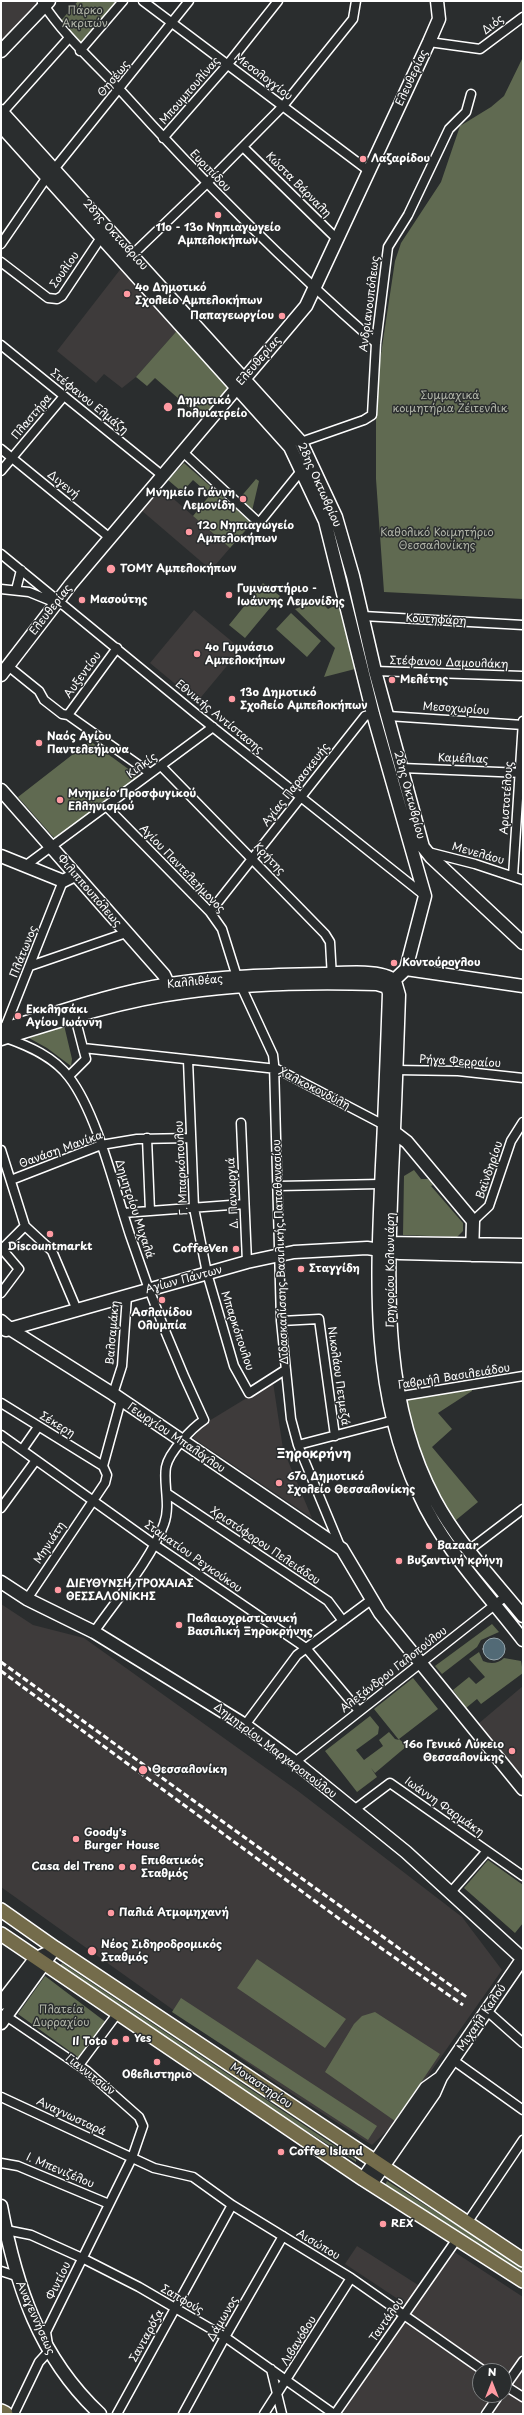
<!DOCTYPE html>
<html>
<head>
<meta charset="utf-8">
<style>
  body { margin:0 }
  #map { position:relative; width:524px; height:2415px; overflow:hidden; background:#2a2d2e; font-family:"Playpen Sans",sans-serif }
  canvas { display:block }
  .frame { position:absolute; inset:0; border:2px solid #fff; pointer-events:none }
  .north { position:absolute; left:472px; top:2363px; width:40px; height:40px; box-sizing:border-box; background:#2a2d2e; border:1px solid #7f8182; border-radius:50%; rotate:0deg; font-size:11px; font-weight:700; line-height:16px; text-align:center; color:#fff }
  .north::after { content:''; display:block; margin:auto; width:14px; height:18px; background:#ff9aa2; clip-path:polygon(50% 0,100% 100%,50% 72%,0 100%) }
</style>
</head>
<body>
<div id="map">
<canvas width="524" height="2415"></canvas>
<div class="frame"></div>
<div class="north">N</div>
</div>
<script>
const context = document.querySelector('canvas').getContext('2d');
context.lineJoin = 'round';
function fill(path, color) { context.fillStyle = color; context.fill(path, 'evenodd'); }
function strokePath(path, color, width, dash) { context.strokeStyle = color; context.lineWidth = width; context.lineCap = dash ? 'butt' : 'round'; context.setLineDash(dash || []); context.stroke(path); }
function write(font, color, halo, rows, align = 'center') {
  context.font = font + ' "Playpen Sans",sans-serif'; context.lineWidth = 3; context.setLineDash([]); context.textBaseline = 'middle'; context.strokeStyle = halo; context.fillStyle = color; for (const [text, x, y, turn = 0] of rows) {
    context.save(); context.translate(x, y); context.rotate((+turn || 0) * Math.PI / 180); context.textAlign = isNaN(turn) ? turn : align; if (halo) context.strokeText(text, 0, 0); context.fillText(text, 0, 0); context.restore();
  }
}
const built = new Path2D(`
  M1,1H46L1,48Z
  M126,262L182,325L136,377L122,388L104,374L96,383L57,351Z
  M161,488L230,548L211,570L141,510Z
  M194,610L241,649L197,702L150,663Z
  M273,1382L283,1449L312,1518L193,1438L204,1424Z
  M1,1604L33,1625L84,1638L298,1791L462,1917L502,1970L394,2124L372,2145L277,2084L1,1887Z
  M523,1686V1779L478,1724Z
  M357,2246L426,2290L453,2251L523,2297V2414L340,2413L413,2309L345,2264ZM480,2371H504V2395H480Z`);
const green = new Path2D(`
  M78,1H120L80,49L58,24Z
  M523,57V599L384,592L376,479V387L395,261L401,243L441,182L460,126L491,107L504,96Z
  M182,325L234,387L204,421L155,378L147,386L136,377Z
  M184,463L252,523L230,548L193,516L210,495L193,480L182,492L168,480Z
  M256,479L259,481L252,511L239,499Z
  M263,583L280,596L245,638L229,625Z
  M319,600L328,609L340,603L355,669L324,677L335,648L295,609Z
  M291,613L321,641L307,657L276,629Z
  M90,741L142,779L56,840L18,797Z
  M64,1025L72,1059L71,1066L47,1048L29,1038Z
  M414,1170L421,1179H428L433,1185L431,1186L463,1223V1231L457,1237L403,1235L404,1176Z
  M471,1385L472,1391L438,1413L452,1429L432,1447L478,1502L450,1525L436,1501L398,1396Z
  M492,1624L499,1632L481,1640L477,1647L442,1674L435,1666Z
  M479,1652L483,1661C490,1664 498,1664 504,1658L521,1661L523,1673L481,1704L477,1699L466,1708L453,1690L469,1677L476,1684L485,1677L469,1659Z
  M413,1678L438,1709L399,1739L407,1746L375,1773L371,1768L377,1777L357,1792L325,1751L370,1716L379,1727L378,1734L356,1750L364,1760L383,1746L379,1740L389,1732L395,1739L399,1740L374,1709Z
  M488,1860L523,1885V1923L515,1933L464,1888Z
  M257,1959L346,2019L325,2048L237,1988Z
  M62,1963L356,2160V2162L241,2090L59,1966Z
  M45,1976L107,2023L82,2060L18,2014Z
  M181,1998L377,2126L368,2140L172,2012Z
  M375,2012L440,2054L395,2121L325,2072L354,2024L362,2016Z
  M387,2181L523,2267V2274L385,2185Z`);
const water = new Path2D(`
  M483 1649a11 11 0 1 1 22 0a11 11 0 1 1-22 0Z`);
const street = new Path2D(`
  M143,1L369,171
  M42,2C64,36 94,62 122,92C202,181 286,264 376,343
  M429,42L480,49L523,17
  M80,51L123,1
  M2,113L69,38
  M163,138L228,64L278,1
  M243,147L337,239
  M55,168L189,1
  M1,244L47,177
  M133,254L206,184L283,106L353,19L356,1
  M1,262L48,298L57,299L62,296L102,236
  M1,345L163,476
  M301,442L364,420L372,415L376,343L388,247L408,215L449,129L466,112L471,94
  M1,449L110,538
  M184,453L259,523L301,471
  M1,471L64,396
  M1,554L195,713L424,895
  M1,589L29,592L56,603
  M16,590L21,570
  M363,616L523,625
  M8,666L39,691L44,700L62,714L68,715L150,773
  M375,671L523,676
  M68,715L117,648
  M388,716L523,725
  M161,766L325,934L330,942L332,978
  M402,768L523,773
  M106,806L210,912L222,929L237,977
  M428,852L475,864L523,880
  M25,866L213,727
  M513,876L523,721
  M210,912L365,716L373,714
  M30,966L126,933
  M241,986L273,1055L274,1064L281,1321L291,1419L298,1445L340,1546
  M75,1017L83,1048L277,1069L384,1125
  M4,1030L63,881
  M6,1038C29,1046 54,1057 69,1077C97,1113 115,1190 130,1235C151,1298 175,1359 204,1420C192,1428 169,1452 166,1467C163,1484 171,1505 164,1524C151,1560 116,1600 94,1632
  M188,1060L194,1208L207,1273L234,1366L249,1393L285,1370
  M396,1070L458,1071L523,1078
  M69,1076L86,1059L83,1048
  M241,1123L247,1262
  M147,1138L150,1211
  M1,1150L25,1226L52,1251L77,1310
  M11,1180L101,1145L137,1139L191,1138
  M278,1186L381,1184
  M123,1213L244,1204
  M473,1221L489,1206L511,1141L523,1122
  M1,1293L19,1269L2,1249L25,1226
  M281,1321L319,1319L335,1436
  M113,1394L122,1366L127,1296
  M396,1397L523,1376
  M1,1403L103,1466L107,1475L105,1483L27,1599
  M1,1435L155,1545L306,1648L359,1711
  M298,1445L398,1419
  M22,1450L38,1427
  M103,1466L121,1400
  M168,1494L328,1601L343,1621
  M1,1508L36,1460
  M469,1550L523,1509
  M245,1725L297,1655L371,1600
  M295,1762L506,1596
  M354,1810L390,1783L523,1876
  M451,1892L487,1851
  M487,2011L523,2043
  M6,2016L87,2071L139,2117L143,2126L132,2158L46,2332L49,2351L39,2362L14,2414
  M453,2060L523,2110
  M79,2065L117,2014
  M1,2097L154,2168L193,2177L232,2205L351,2278L484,2371
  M1,2163L18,2166L109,2204
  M467,2223L523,2140
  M6,2230L31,2235L82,2258L139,2287L225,2337L334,2414
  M1,2271L16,2276
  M271,2369L282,2414
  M504,2385L523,2397
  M504,2388L523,2361
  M117,2414L232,2205
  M183,2414L225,2337L283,2236
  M264,2414L351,2278
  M335,2414L457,2239
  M486,2414L499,2395`);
const secondary = new Path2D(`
  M1,51L49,1
  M1,111L301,442L336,517L353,576L375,671L423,847L431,857L523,943
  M1,126L290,447L325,521L373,714L425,896L406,969L387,987
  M1,675L71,584L306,306L429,42L439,19L437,1
  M1,790L164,975L171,990
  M1,856L63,881L75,875
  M406,969L523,986
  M387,987L389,993C387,1050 385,1108 382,1165C377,1278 370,1390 419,1494C443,1548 487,1593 523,1640
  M1,1030C57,1013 112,993 170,984C221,976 273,975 324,974C341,973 382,969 395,981L399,995C397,1054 395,1114 392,1173C388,1284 381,1400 435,1500C458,1543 493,1579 523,1616
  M1,1039C61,1020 123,1000 186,992C249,983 313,982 377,984L387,987
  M390,1129L407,1142L473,1221L472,1255
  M383,1243L523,1245
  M1,1321L10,1329L113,1394L342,1549L380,1613L523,1789
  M6,1330L247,1262L294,1252L367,1248L400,1253L523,1256
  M1,1582L27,1599L94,1632L245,1725L295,1762L406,1852L523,1959
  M1,2003L35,1959L45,1954
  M1,2023L55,1948
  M363,2179L426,2088L440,2078
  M371,2184L434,2093L441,2077L523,1958
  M1,2206C16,2286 39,2357 100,2414`);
const primary = new Path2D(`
  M1,1910L55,1948L523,2260
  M1,1934L363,2179L523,2281`);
const highway = new Path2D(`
  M1,2412L5,2414`);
const rail = new Path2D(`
  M1,1662L468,1998
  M1,1671L345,1923L463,2005`);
const markers = [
  [363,159,4,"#ff9aa2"],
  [218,215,4,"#ff9aa2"],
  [127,294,4,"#ff9aa2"],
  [282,316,4,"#ff9aa2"],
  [168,407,5,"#ff9aa2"],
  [243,499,4,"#ff9aa2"],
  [189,532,4,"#ff9aa2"],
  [111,569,5,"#ff9aa2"],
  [229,595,4,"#ff9aa2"],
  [82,600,4,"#ff9aa2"],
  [197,654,4,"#ff9aa2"],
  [392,680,4,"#ff9aa2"],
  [232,699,4,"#ff9aa2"],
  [39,743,4,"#ff9aa2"],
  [60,800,4,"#ff9aa2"],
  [394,963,4,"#ff9aa2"],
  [18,1016,4,"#ff9aa2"],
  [50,1234,4,"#ff9aa2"],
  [236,1249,4,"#ff9aa2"],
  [301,1269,4,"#ff9aa2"],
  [162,1300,4,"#ff9aa2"],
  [279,1483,4,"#ff9aa2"],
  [429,1546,4,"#ff9aa2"],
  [399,1561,4,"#ff9aa2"],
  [58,1590,4,"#ff9aa2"],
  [179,1625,4,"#ff9aa2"],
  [512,1751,4,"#ff9aa2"],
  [143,1770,5,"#ff9aa2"],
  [76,1839,4,"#ff9aa2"],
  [122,1867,4,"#ff9aa2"],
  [133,1867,4,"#ff9aa2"],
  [111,1913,4,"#ff9aa2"],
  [92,1951,5,"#ff9aa2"],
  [126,2039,4,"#ff9aa2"],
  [115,2042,4,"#ff9aa2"],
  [157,2062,4,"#ff9aa2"],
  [281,2152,4,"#ff9aa2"],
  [383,2224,4,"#ff9aa2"]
];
const parkNames = [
  ["Πάρκο",85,11],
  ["Ακριτών",85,24],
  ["Συμμαχικά",450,396],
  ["κοιμητήρια Ζέιτενλικ",450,409],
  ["Καθολικό Κοιμητήριο",437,533],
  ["Θεσσαλονίκης",437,546],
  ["Πλατεία",61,2010],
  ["Δυρραχίου",61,2023]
];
const streetNames = [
  ["Διός",493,25,-38],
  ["Μεσολογγίου",263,77,37],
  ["Ελευθερίας",412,78,-65],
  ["Θησέως",114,79,-51],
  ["Μπουμπουλίνας",190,91,-49],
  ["Ευριπίδου",210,171,46],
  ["Κώστα Βάρναλη",298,185,45],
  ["28ης Οκτωβρίου",115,235,48],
  ["Σουλίου",65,270,-55],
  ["Ανδριανουπόλεως",370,304,-83],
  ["Ελευθερίας",259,361,-49],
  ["Στέφανου Ελμάζη",89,402,39],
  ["Πλαστήρα",32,417,-50],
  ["Διγενή",63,485,39],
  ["28ης Οκτωβρίου",319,485,66],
  ["Ελευθερίας",51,610,-52],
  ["Κουτηφάρη",436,620,3],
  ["Στέφανου Δαμουλάκη",449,663,2],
  ["Αυξεντίου",83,675,-54],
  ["Μεσοχωρίου",456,709,4],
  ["Εθνικής Αντίστασης",219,717,39],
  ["Καμέλιας",463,759,2],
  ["Κιλκίς",142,766,-37],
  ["Αγίας Παρασκευής",296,785,-52],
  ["28ης Οκτωβρίου",409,795,75],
  ["Αριστοτέλους",507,798,-86],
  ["Μενελάου",478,854,16],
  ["Κρήτης",269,859,46],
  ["Αγίου Παντελεήμονος",182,869,46],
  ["Φιλιππουπόλεως",89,891,49],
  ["Πλάτωνος",24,952,-68],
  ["Καλλιθέας",195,982,-6],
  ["Ρήγα Φερραίου",460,1062,3],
  ["Χαλκοκονδύλη",314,1089,27],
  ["Θανάση Μανίκα",61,1150,-20],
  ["Γ. Μπαρκόπουλου",182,1168,-93],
  ["Βαϊνδηρίου",490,1170,-71],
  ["Δ. Πανουργιά",233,1193,-93],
  ["Δημητρίου Μιχαλά",134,1209,72],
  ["Διδασκαλίσσης Βασιλικής Παπαθανασίου",281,1252,-92],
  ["Γρηγορίου Κολωνιάρη",391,1270,-90],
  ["Αγίων Πάντων",184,1280,-15],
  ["Μπαρκόπουλου",237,1331,72],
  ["Βαλσαμάκη",113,1333,-85],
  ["Νικολάου Πετμεζά",338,1376,82],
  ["Γαβριήλ Βασιλειάδου",454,1377,-9],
  ["Σέκερη",57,1425,31],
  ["Γεωργίου Μπαλόγλου",176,1438,34],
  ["Μηνιάτη",50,1543,-57],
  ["Χριστόφορου Πελειάδου",265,1546,34],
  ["Σταματίου Ρεγκούκου",193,1557,35],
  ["Αλεξάνδρου Γαλοπούλου",394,1670,-38],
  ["Δημητρίου Μαργαροπούλου",275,1751,37],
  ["Ιωάννη Φαρμάκη",444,1807,35],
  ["Μιχαήλ Καλού",482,2018,-56],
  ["Γιαννιτσών",90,2075,38],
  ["Μοναστηρίου",261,2086,34],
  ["Αναγνωσταρά",71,2117,25],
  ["Ι. Μπενιζέλου",60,2171,23],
  ["Αισώπου",318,2245,31],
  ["Φιντίου",59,2281,-64],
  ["Σαπφούς",182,2300,30],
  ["Αναγεννήσεως",35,2318,66],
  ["Δάμωνος",223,2319,-60],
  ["Ταντάλου",387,2320,-55],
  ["Σανταρόζα",147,2336,-61],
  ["Λιβανόβου",299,2341,-58]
];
const poiNames = [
  ["Λαζαρίδου",371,159],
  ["11ο - 13ο Νηπιαγωγείο",218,228,"center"],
  ["Αμπελοκήπων",218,241,"center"],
  ["4ο Δημοτικό",135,288],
  ["Σχολείο Αμπελοκήπων",135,301],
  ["Παπαγεωργίου",274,316,"right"],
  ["Δημοτικό",177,401],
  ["Πολυιατρείο",177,414],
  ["Μνημείο Γιάννη",235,493,"right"],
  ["Λεμονίδη",235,506,"right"],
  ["12o Νηπιαγωγείο",197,526],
  ["Αμπελοκήπων",197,539],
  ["ΤΟΜΥ Αμπελοκήπων",120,569],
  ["Γυμναστήριο -",237,589],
  ["Ιωάννης Λεμονίδης",237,602],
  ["Μασούτης",90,600],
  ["4ο Γυμνάσιο",205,648],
  ["Αμπελοκήπων",205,661],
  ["Μελέτης",400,680],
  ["13o Δημοτικό",240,693],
  ["Σχολείο Αμπελοκήπων",240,706],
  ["Ναός Αγίου",47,737],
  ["Παντελεήμονα",47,750],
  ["Μνημείο Προσφυγικού",68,794],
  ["Ελληνισμού",68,807],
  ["Κοντούρογλου",402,963],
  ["Εκκλησάκι",26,1010],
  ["Αγίου Ιωάννη",26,1023],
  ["Discountmarkt",50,1247,"center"],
  ["CoffeeVen",228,1249,"right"],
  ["Σταγγίδη",309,1269],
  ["Ασλανίδου",162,1313,"center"],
  ["Ολυμπία",162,1326,"center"],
  ["67ο Δημοτικό",287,1477],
  ["Σχολείο Θεσσαλονίκης",287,1490],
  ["Bazaar",437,1546],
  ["Βυζαντινή κρήνη",407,1561],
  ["ΔΙΕΥΘΥΝΣΗ ΤΡΟΧΑΙΑΣ",66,1584],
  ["ΘΕΣΣΑΛΟΝΙΚΗΣ",66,1597],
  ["Παλαιοχριστιανική",187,1619],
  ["Βασιλική Ξηροκρήνης",187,1632],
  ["16ο Γενικό Λύκειο",504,1745,"right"],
  ["Θεσσαλονίκης",504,1758,"right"],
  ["Θεσσαλονίκη",152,1770],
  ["Goody's",84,1833],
  ["Burger House",84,1846],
  ["Επιβατικός",141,1861],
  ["Σταθμός",141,1874],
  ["Casa del Treno",114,1867,"right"],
  ["Παλιά Ατμομηχανή",119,1913],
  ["Νέος Σιδηροδρομικός",101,1945],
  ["Σταθμός",101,1958],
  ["Yes",134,2039],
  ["Il Toto",107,2042,"right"],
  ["Οβελιστηριο",157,2075,"center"],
  ["Coffee Island",289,2152],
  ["REX",391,2224]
];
const quarterNames = [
  ["Ξηροκρήνη",314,1454]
];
fill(built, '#3e3b3b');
fill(green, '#606a51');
fill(water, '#526a76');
strokePath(water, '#97a6ad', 1);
strokePath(street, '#fff', 11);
strokePath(secondary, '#fff', 15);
strokePath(primary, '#fff', 16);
strokePath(highway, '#fff', 18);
strokePath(street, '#2a2d2e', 8);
strokePath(secondary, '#2a2d2e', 12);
strokePath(primary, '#746c4b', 13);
strokePath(highway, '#746c4b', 15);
strokePath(rail, '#fff', 3, [6, 3]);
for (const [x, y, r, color] of markers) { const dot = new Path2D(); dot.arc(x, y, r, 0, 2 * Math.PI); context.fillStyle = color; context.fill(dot); strokePath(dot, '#2a2d2e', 1.5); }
write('11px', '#b0b4a8', '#2a2d2e', parkNames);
write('11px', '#fff', '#2a2d2e', streetNames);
write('bold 11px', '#fff', '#2a2d2e', poiNames, 'left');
write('bold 13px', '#fff', '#2a2d2e', quarterNames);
</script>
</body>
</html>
